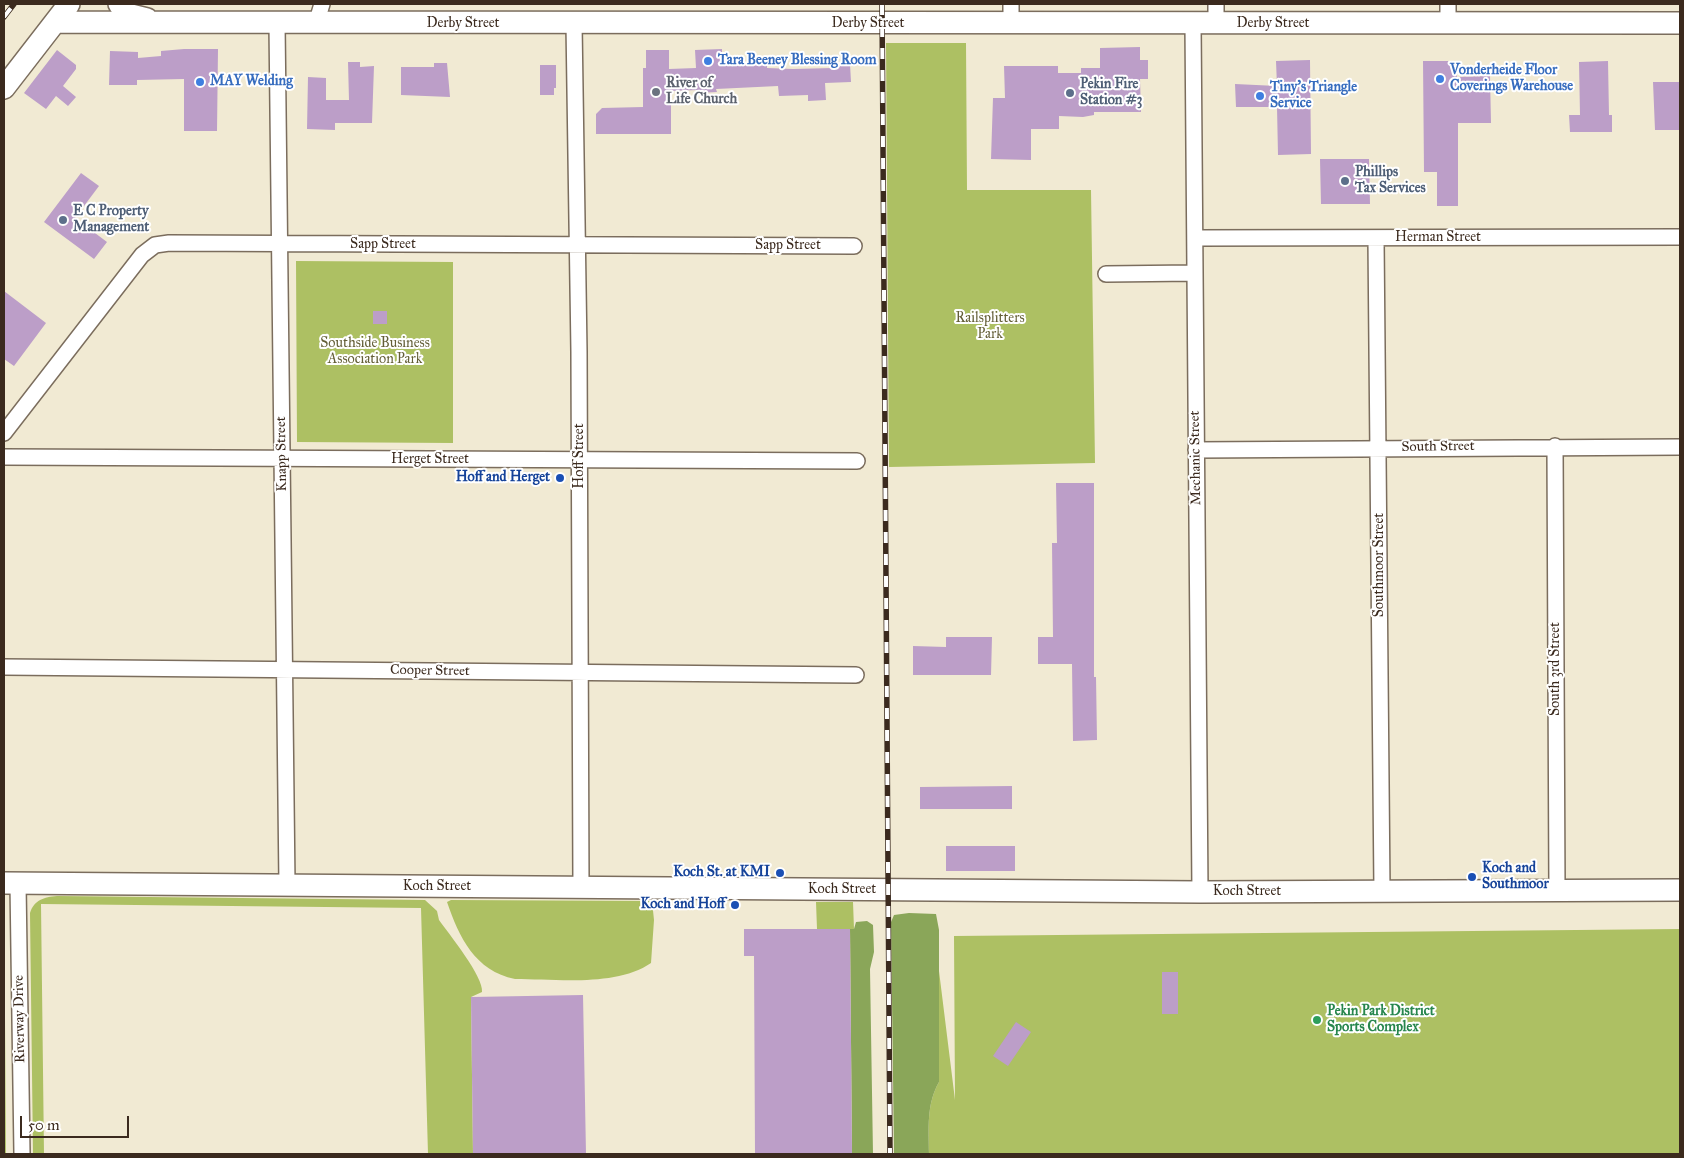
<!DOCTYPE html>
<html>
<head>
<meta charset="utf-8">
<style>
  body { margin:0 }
  #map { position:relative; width:1684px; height:1158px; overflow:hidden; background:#f1ead3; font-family:"IM FELL Great Primer",serif }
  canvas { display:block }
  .frame { position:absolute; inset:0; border:5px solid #3b2a1e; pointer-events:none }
  .scale { position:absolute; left:20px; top:1116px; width:109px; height:22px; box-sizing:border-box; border:2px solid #3b2a1e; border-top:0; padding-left:6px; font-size:15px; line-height:18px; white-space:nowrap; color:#3b2a1e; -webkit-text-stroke:4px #fff; paint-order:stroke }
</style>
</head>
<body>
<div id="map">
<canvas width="1684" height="1158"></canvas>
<div class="frame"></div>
<div class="scale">50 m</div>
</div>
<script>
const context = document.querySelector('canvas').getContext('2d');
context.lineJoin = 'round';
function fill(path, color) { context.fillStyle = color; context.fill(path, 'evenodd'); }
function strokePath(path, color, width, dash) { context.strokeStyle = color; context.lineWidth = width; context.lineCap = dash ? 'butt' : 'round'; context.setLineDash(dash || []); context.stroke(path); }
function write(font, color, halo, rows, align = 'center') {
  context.font = font + ' "IM FELL Great Primer",serif'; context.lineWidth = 4; context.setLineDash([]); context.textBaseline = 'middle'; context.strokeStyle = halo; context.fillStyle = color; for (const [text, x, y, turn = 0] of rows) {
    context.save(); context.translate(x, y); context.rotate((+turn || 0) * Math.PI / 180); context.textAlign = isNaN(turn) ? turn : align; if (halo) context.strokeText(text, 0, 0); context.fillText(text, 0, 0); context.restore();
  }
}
const green = new Path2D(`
  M886,43H966L967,190H1091L1095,463L889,467Z
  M296,261L453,262V443L297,442Z
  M57,896L425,900L437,911L439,920C449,934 484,977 482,992L471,997L473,1154H428L421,908L41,904L44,1154H33L30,913C34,900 44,897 57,896Z
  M451,900L652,901L654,920L651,963C616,987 556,979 515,979C475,971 459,937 447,902Z
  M816,902H853L854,929H817Z
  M1680,929V1154H929C929,1129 926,1105 939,1082V971L955,1100L954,936Z
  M4,1017H5L6,1154H4Z`);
const forest = new Path2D(`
  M909,913L936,914L939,930V1082C926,1105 929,1129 929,1154H894L891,922L894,915Z
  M867,921L873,925L874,952L870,969L873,1154H852L850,929H854L856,922Z`);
const building = new Path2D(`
  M1140,47V60H1148V79H1140L1141,112H1094V115L1083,117L1059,116V129H1031V160L991,159L993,98H1005L1004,66H1058V73H1081V68H1100V48Z
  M184,49H218L217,131H184V79L137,80V85H109L110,51L138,52V58L161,56V51Z
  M722,49V65L767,64V68L793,69L833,68V65L850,64L851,82L825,83L826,100L808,101V95L779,96L778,86L716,89L717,92L698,93V90L671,91V134H596V114L602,108L643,107V68H646V50H669V69L696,68L695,50Z
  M57,50L76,65V69L63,86L76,97L68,106L56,96L46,109L24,93Z
  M1310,60L1311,154L1278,155L1277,107H1236L1235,84L1277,86L1276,61Z
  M1423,61H1457V77L1490,76L1491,123H1458V206H1437V172H1424Z
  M1608,61L1609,115H1612V132H1570L1569,115H1580L1579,62Z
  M348,62H360V67L374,66L372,123H335V130L307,129L308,77L326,78V100H349Z
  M434,63H447L450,97L401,95V67H434Z
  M540,65H556V88H554V95H540Z
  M1653,82H1680V130H1655Z
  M1320,159H1369L1370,204H1321Z
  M81,173L99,186L75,218L107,242L94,259L44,222Z
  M4,291L46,323L14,366L4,359Z
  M373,311H387V324H373Z
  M1056,483H1094V677H1096L1097,740L1073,741L1072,664H1038V637H1053L1052,543H1057Z
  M946,637H992L991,675H913V646L946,647Z
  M1012,786V809H920V787Z
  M946,846H1015V871H946Z
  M744,929H850L852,1154H755L754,956H744Z
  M1162,972H1178V1014H1162Z
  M583,995L586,1154H473L471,997Z
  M1016,1022L1031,1032L1008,1066L993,1056Z`);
const street = new Path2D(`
  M1011,4V24
  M1216,4V24
  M1448,4V24
  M277,24L287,885
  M316,24L322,4
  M574,24L579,352L581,888
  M1193,24L1200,892
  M1195,238L1680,237
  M1376,239L1382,891
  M1106,274L1194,273
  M4,433L142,255L155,245L169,243L854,246
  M1555,446L1557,892
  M1196,450L1680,447
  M4,457L857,461
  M4,667L856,675
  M18,884L22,1154`);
const secondary = new Path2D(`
  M119,4L127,14L147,19
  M56,22L1680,23
  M4,88L69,4
  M4,883L1200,892L1680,890`);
const rail = new Path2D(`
  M882,4L890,1154
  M4,17L14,4`);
const markers = [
  [708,61,5,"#3f7fe0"],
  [1440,79,5,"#3f7fe0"],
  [200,82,5,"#3f7fe0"],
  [656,92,5,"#6b7280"],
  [1070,93,5,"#5c6f8a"],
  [1260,96,5,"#3f7fe0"],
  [1345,181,5,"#5c6f8a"],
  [63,220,5,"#5c6f8a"],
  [560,478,5,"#1a4fb4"],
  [780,873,5,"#1a4fb4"],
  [1472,877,5,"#1a4fb4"],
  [735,905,5,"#1a4fb4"],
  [1317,1020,5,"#2e9e5b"]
];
const streetNames = [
  ["Derby Street",463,24],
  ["Derby Street",868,24],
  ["Derby Street",1273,24],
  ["Herman Street",1438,238],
  ["Sapp Street",383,245],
  ["Sapp Street",788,246],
  ["South Street",1438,447,-1],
  ["Knapp Street",282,454,-91],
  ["Hoff Street",580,456,-90],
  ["Mechanic Street",1196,458,-91],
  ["Herget Street",430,460],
  ["Southmoor Street",1380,565,-90],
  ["South 3rd Street",1556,669,-90],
  ["Cooper Street",430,671,1],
  ["Koch Street",437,887],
  ["Koch Street",842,890],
  ["Koch Street",1247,892],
  ["Riverway Drive",20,1019,-91]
];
const shopNames = [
  ["Tara Beeney Blessing Room",718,61],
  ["Vonderheide Floor",1450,71],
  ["Coverings Warehouse",1450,87],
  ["MAY Welding",210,82],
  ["Tiny's Triangle",1270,88],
  ["Service",1270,104]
];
const worshipNames = [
  ["River of",666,84],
  ["Life Church",666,100]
];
const serviceNames = [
  ["Pekin Fire",1080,85],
  ["Station #3",1080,101],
  ["Phillips",1355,173],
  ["Tax Services",1355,189],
  ["E C Property",73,212],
  ["Management",73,228]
];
const parkNames = [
  ["Railsplitters",990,319],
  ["Park",990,335],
  ["Southside Business",375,344],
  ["Association Park",375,360]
];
const transitNames = [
  ["Hoff and Herget",550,478],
  ["Koch and",1482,869,"left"],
  ["Southmoor",1482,885,"left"],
  ["Koch St. at KMI",770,873],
  ["Koch and Hoff",725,905]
];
const leisureNames = [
  ["Pekin Park District",1327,1012],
  ["Sports Complex",1327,1028]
];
fill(green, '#adc063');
fill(forest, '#8aa659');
fill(building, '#bc9ec8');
strokePath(street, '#7b6d5d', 18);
strokePath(secondary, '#7b6d5d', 24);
strokePath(street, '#fff', 15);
strokePath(secondary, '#fff', 21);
strokePath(rail, '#3b2a1e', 5.5);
strokePath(rail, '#fff', 4, [11]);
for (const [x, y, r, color] of markers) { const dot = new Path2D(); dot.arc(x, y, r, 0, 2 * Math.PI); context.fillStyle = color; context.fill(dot); strokePath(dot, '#fff', 2); }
write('14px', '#3b2a1e', '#fff', streetNames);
write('bold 14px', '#366cbe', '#fff', shopNames, 'left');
write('bold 14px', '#5b616d', '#fff', worshipNames, 'left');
write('bold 14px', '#4e5e75', '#fff', serviceNames, 'left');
write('14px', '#635e36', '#fff', parkNames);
write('bold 14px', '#164399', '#fff', transitNames, 'right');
write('bold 14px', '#27864d', '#fff', leisureNames, 'left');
</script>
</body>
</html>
